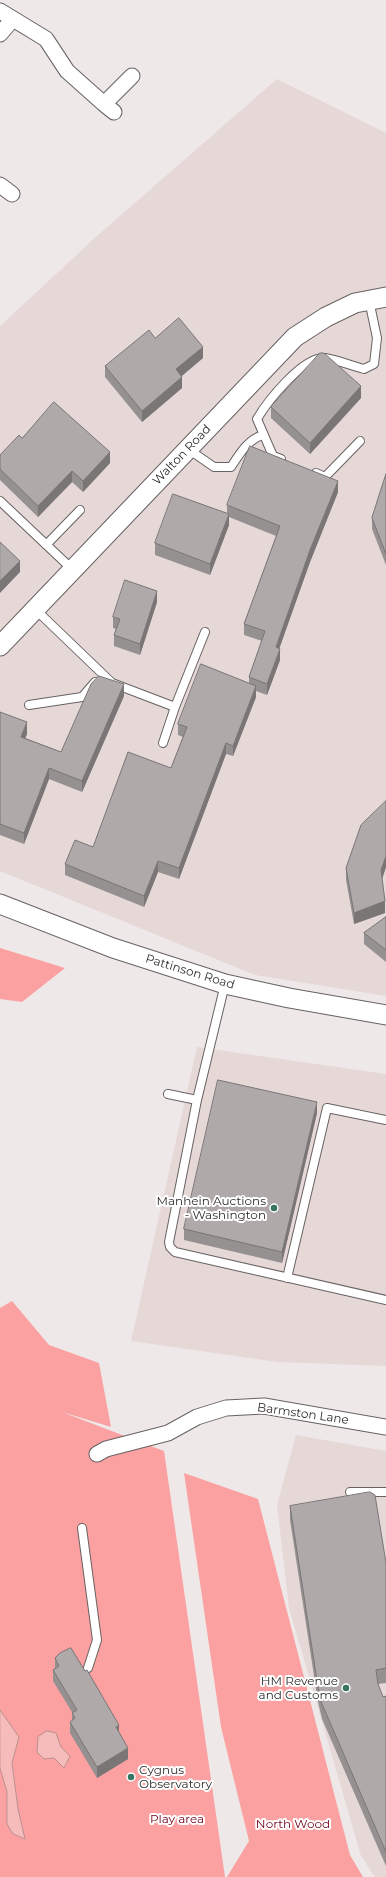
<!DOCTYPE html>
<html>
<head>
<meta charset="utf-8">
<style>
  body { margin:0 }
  canvas { display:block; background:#eee8e8 }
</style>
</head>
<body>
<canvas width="386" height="1877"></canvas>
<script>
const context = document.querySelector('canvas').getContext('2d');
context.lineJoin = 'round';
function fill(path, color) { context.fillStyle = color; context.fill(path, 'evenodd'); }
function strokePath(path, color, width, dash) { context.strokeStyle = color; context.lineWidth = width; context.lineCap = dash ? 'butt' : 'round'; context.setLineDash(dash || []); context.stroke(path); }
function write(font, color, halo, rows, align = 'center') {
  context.font = font + ' Montserrat,sans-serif'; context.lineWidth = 4; context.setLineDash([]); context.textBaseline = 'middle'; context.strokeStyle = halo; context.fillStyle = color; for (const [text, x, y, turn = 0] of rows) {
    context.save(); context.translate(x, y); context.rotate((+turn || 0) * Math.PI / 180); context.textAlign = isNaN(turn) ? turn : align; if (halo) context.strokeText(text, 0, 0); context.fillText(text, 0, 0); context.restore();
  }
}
const built = new Path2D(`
  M277,79L386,133V996L255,975L0,871V326L98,235Z
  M197,1047L386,1074V1366L277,1362L131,1341Z
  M296,1435L386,1451V1877H375L361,1856L289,1608L277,1505Z`);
const green = new Path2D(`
  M0,948L65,968L22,1002L0,999Z
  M12,1301L49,1345L99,1363L111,1427L62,1412L164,1451L225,1877H0V1308Z
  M184,1473L258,1499L350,1855L363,1877H227L249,1841L221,1727Z`);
const water = new Path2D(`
  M0,1710L19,1737L12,1763L18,1809L25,1839L13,1834L7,1824V1792L0,1768Z
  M47,1731L56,1733L61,1747L70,1756L64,1768L54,1758L44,1759L37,1752L38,1737Z`);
const service = new Path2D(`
  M188,449L214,467H231C239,455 248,439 263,435
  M281,459L273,456L257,419C267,402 303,356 325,358C338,360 352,366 364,369L374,364L377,338L369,300
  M316,473L325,477L360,441
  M0,501L73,570
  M46,545L80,510
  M35,609L112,683L175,707L205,632
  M29,705L82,697L95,682
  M163,743L175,707
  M168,1094L197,1100L225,984
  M197,1100L169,1242L170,1247L175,1252L386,1300
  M287,1278L327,1108L386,1120
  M350,1492H386
  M82,1528L97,1640L88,1668`);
const minor = new Path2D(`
  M0,11L46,39L67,71L104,104
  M0,34L12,20
  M114,112L104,104L132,76
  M0,185L12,194
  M97,1454L106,1449L168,1433L197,1417L226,1408L264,1406L386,1427`);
const tertiary = new Path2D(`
  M0,646L295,337L326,317L355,303L386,297
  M0,904L113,948L225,984L289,998L386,1015`);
const wall = new Path2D(`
  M155,338L203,358L181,376L182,388L142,422L105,377V366Z
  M361,398L310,454L271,418V407Z
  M22,438L110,463L83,492L72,482L38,517L0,480V455Z
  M386,474V565L372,529V518Z
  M338,492L310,562L279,648L280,660L267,695L256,691V697L233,756L226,754L179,879L158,872L144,907L65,875V864L93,847L171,768L183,737L178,735V724L249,683V677L262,641L244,635V624L276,536L229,517V525L210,575L155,555V543L227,514V505Z
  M157,602L140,655L114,646V635L116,629L113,628V617Z
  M124,696L82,792L49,779L24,844L0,835V712L27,734L25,738L61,752Z
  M386,801V867L382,879L385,913L354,924L346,880V868Z
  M386,917V962L364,944V933Z
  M317,1113L282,1263L184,1240V1229Z
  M290,1506L386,1563V1683L378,1684L383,1697L386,1696V1866L322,1719L318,1702L290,1520Z
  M55,1658L119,1732L128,1759L97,1778L70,1733V1722L72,1721V1712L53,1681V1670L55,1668Z`);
const shadedWall = new Path2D(`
  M203,347V358L176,381V369Z
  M182,377V388L142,422V411Z
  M361,386V398L310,454V443Z
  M110,452V463L83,492V481Z
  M72,471V482L38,517V506Z
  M338,481V492L310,562L276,658V647L310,550Z
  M229,514V525L210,575V564Z
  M20,561V572L0,593V581Z
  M157,591V602L140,655V644Z
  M280,649V660L267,695V684Z
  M124,684V696L82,792V781Z
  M256,686V697L233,756V746Z
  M27,722V734L21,748V737Z
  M226,743V754L179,879V868Z
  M49,768V779L24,844V833Z
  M386,856V867L381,882V870Z
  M158,861V872L144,907V896Z
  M385,901V913L354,924V913Z
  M317,1102V1113L282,1263V1252Z
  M119,1725V1736L116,1727Z
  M128,1748V1759L97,1778V1767Z`);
const building = new Path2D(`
  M179,318L203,347L176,369L182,377L142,411L105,366L149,330L155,338Z
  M320,353H324L361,386L310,443L271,407Z
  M54,402L110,452L83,481L72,471L38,506L0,469V455L19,435L22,438Z
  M250,446L338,481L310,550L276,647L280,649L267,684L249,677L265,631L244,624L280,526L227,505Z
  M386,474V554L372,518Z
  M173,494L229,514L210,564L155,543Z
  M0,542L20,561L0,581Z
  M125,580L157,591L140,644L114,635L120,619L113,617Z
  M201,664L256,686L233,746L226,743L179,868L158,861L144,896L65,864L75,840L93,847L128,752L171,768L187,727L178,724Z
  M99,676L124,684L82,781L49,768L24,833L0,824V712L27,722L21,737L61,752L91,684Z
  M386,801V856L381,870L385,901L354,913L346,868L361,825Z
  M386,917V950L364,933Z
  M218,1080L317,1102L282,1252L184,1229Z
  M370,1492L375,1495L386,1563V1668L376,1670L378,1684L383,1697L386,1696V1852L322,1704L318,1687L290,1506Z
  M71,1648L85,1671L87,1670L116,1720L119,1725L116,1727L128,1748L97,1767L70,1722L75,1718L72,1713L77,1710L53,1670L59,1666L55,1658L60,1653Z`);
const markers = [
  [274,1208,4,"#377560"],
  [346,1688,4,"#377560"],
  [131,1777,4,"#377560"]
];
const streetNames = [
  ["Walton Road",182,455,-46],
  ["Pattinson Road",190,972,17],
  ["Barmston Lane",303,1414,8]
];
const poiNames = [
  ["Manhein Auctions",266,1201],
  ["- Washington",266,1215],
  ["HM Revenue",338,1681],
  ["and Customs",338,1695],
  ["Cygnus",139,1770,"left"],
  ["Observatory",139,1784,"left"]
];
const parkNames = [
  ["Play area",177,1819],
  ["North Wood",293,1824]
];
fill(built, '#e7d8d8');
fill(green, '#fba1a1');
fill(water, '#f6bcbb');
strokePath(water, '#ba9190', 1);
strokePath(service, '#686262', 10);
strokePath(minor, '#686262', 17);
strokePath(tertiary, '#686262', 21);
strokePath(service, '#fff', 8);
strokePath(minor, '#fff', 15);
strokePath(tertiary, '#fff', 19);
fill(wall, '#969191');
fill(shadedWall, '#7a7676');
fill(building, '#afa9a9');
strokePath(building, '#7a7676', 1);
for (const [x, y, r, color] of markers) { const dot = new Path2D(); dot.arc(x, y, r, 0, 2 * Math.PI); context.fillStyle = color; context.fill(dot); strokePath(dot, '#fff', 1.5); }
write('12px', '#2f2d2c', '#fff', streetNames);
write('12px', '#2f2d2c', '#fff', poiNames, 'right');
write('12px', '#710018', '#fff', parkNames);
</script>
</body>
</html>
